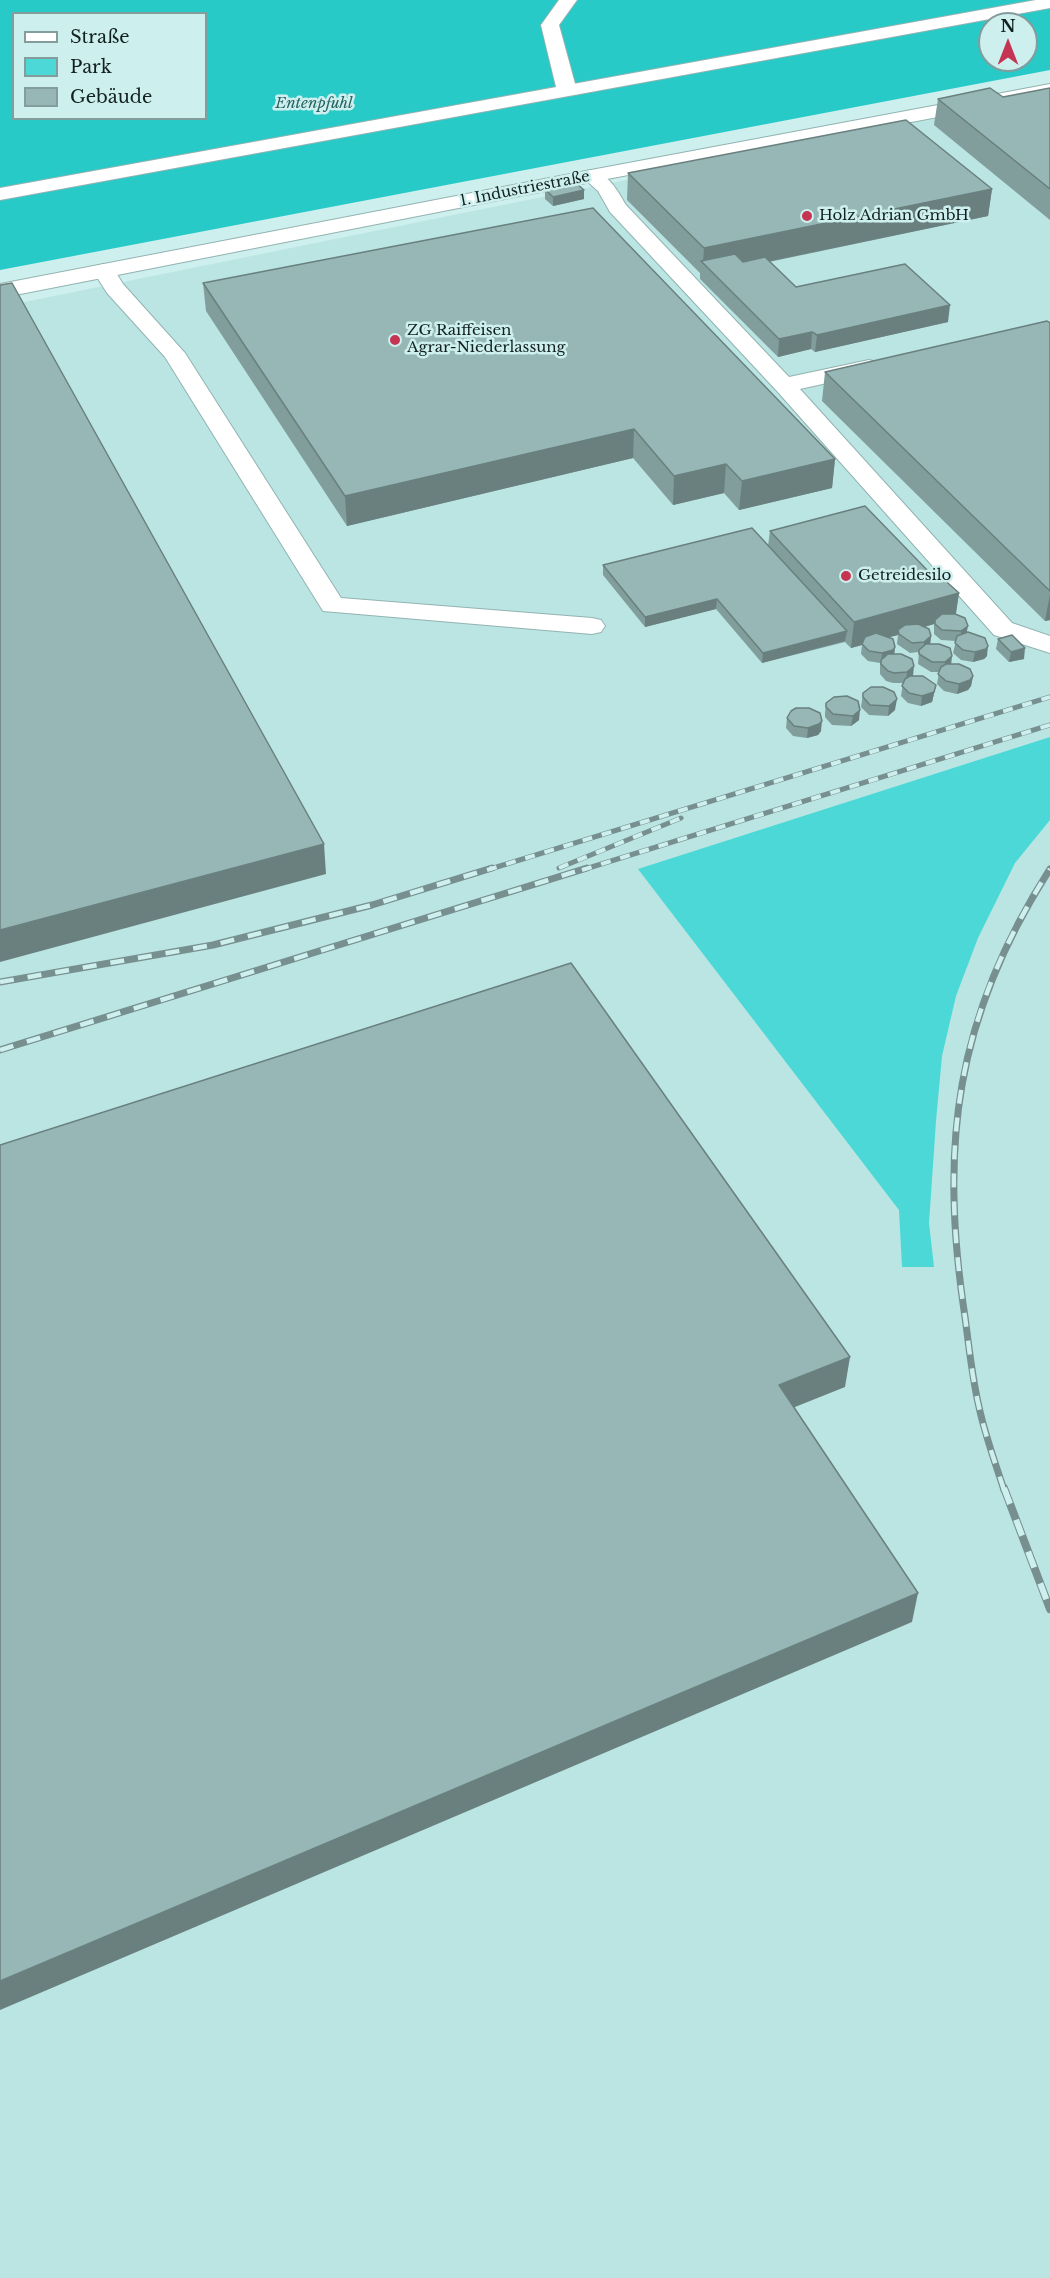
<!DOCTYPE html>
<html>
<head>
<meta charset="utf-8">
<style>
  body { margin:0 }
  #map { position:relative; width:1050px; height:2278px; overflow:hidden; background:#cdefee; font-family:"Libre Baskerville",serif }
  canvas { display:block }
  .legend { position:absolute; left:12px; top:12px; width:195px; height:108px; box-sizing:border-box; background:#cdefee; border:2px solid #839c9c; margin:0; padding:8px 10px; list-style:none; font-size:18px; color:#132020 }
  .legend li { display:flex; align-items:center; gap:12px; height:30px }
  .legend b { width:30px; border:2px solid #839c9c }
  .north { position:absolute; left:978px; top:12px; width:60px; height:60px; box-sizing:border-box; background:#cdefee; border:2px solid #839c9c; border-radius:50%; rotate:0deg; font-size:16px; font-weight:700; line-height:24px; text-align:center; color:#132020 }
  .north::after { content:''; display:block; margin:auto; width:21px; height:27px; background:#c53553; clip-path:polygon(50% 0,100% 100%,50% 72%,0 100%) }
</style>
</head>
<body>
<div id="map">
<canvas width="1050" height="2278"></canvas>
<ul class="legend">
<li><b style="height:8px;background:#fff"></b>Straße</li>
<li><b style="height:16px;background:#4cd8d6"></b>Park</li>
<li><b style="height:16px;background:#96b7b5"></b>Gebäude</li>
</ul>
<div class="north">N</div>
</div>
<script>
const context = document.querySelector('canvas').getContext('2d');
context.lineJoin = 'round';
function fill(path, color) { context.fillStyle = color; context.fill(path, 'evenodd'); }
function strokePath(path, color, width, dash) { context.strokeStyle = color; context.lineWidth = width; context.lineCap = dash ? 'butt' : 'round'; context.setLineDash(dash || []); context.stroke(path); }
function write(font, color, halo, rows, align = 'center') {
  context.font = font + ' "Libre Baskerville",serif'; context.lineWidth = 5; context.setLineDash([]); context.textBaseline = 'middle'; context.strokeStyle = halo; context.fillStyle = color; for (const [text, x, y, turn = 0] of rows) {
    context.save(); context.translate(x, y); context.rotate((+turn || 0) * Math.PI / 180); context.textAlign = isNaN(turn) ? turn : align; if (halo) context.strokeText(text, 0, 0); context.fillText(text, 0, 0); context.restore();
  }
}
const built = new Path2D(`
  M1050,94V2278H0V307Z`);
const green = new Path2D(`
  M1050,737V820L1015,863L978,938L956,996L942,1056L936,1121L929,1223L934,1267H902L899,1210L638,869Z`);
const forest = new Path2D(`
  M0,0H1050V70L0,270ZM14,14H206V118H14ZM990,24H1026V60H990Z`);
const lane = new Path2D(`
  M559,0H577L559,25L577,91L574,95H560L557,91L541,25Z
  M591,170C609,174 617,190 626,205L789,377L869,360L877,362L880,367L877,372L800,389L1012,623L1050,636V653L994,635L776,390L610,212L598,191L581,176L584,172Z
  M104,264L112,266L123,284L185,353L341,598L592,618L601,620L605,626L601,632L592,634L323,611L165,357L107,293L93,271L96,266Z`);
const street = new Path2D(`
  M1050,84V96L591,182L0,298V284L591,170Z`);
const secondary = new Path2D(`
  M1036,0H1050V8L0,200V188Z`);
const railFar2 = new Path2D(`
  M559,868L681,818
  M487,870L1050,697
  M582,870L1050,725`);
const railFar1 = new Path2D(`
  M0,982L213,945L372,905L492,868
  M0,1050L587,868
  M1004,1490C995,1462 985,1435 979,1407C972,1377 969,1347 965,1317C939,1146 955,1017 1050,869`);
const rail = new Path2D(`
  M1004,1488L1050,1609`);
const wall = new Path2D(`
  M1050,88V220L934,125L938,99L1003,97Z
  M628,173L992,189L988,216L769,262L796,287L948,322L815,352L811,349L778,357L700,279V273L627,200Z
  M545,189L584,190V199L553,206L545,199Z
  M203,283L835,459L832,488L739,510L724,493L673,505L633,458L347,526L206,311Z
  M1050,323V620L1045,621L822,401L825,372Z
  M770,531L928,571L959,593L956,614L967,633L987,656L984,659L973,662L961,660L953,653L956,641L941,640L934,634V624L925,627L931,636L930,644L951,664L973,676L971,686L968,690L957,694L944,691L937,684L939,672H931L918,664L919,652L910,653L897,644L898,635L888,637L895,647L894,654L913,676L936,685L932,702L921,706L908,703L901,696L903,683H893L886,681L880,674V663L868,661L861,654L862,645L851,648L845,642L762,663L716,609L645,627L603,575V565L768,546Z
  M998,639L1024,659L1009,662L996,649Z
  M871,687L895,710L888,716L869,715L861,707L863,693Z
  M834,697L859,720L851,726L832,725L825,717V713L826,703Z
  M787,718L821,731L818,735L807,738L793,736L786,728Z`);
const shadedWall = new Path2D(`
  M992,189L988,216L713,273L703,263L704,248Z
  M584,190V199L553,206V197Z
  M950,305L948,322L815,352L817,335Z
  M812,332L811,349L778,357L779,339Z
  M634,429L633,458L347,526L345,496Z
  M835,459L832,488L739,510L742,481Z
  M726,464L724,493L673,505L674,476Z
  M959,593L955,618L935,620L934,624L899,634L898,630V635L851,648L854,622Z
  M1050,594V620L1045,621Z
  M717,599L716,609L645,627V617Z
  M968,626L966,636L960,641L961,631Z
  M847,631L845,641L762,663L763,653Z
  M931,636L930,646L923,652L924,642Z
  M988,646L987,656L984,659L973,662L975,652Z
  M895,647L894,657L891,660L881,663L882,653Z
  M1025,648L1024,659L1009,662L1011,652Z
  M952,656L951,666L944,672L945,662Z
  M914,666L913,676L906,682L907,672Z
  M973,676L971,686L968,690L957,694L959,684Z
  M936,685L932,702L921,706L922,696Z
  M897,699L895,710L888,716L889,706Z
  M860,710L859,720L851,726L853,716Z
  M822,721L821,731L818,735L807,738L808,728Z
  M324,844L326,874L0,962V930Z
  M850,1357L845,1387L775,1415L779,1385Z
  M918,1593L912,1622L0,2010V1981Z`);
const building = new Path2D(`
  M990,88L1003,97L1050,88V189L938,99Z
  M906,120L992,189L704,248L628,173Z
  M576,183L584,190L553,197L545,189Z
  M593,208L835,459L742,481L726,464L674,476L634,429L345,496L203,283Z
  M735,254L743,262L765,257L796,287L905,264L950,305L817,335L812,332L779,339L701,261Z
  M12,283L324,844L0,930V285Z
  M1047,321L1050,323V591L825,372Z
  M865,506L928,571L939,575L959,593L854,622L770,531Z
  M752,528L847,631L763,653L717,599L645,617L603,565Z
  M942,614H955L965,618L968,626L961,631L942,630L935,624V620Z
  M918,624L929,629L931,636L924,642L912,643L899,634L898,630L905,625Z
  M968,632L985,638L988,646L986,649L975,652L963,650L955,643L957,636Z
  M876,633L893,639L895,647L893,650L882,653L869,651L862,644L865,637Z
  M1012,635L1025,648L1011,652L998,639Z
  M926,644H939L950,648L952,656L945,662H932L919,654V650Z
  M888,654H901L912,659L914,666L907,672L894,673L888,671L881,664V660Z
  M946,664H959L970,669L973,676L970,680L959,684L946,681L938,674L941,667Z
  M910,676H923L936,685L934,692L922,696L909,693L902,686L905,679Z
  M871,687H883L894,692L897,699L889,706L870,705L863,697V693Z
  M847,696L858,701L860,710L853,716L833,714L826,707V703L834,697Z
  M796,708H809L820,713L822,721L819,724L808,728L794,726L787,718L791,711Z
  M571,963L850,1357L779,1385L918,1593L0,1981V1145Z`);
const markers = [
  [807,216,6,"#c53553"],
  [395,340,6,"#c53553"],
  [846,576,6,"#c53553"]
];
const farParknames = [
  ["Entenpfuhl",314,104]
];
const farStreetnames = [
  ["1. Industriestraße",525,189,-11]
];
const farPoinames = [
  ["Holz Adrian GmbH",819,216],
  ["ZG Raiffeisen",407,331],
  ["Agrar-Niederlassung",407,348],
  ["Getreidesilo",858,576]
];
fill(built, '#bae5e3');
fill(green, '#4cd8d6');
fill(forest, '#28cac8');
strokePath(lane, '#92b3b1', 2);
strokePath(street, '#92b3b1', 2);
strokePath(secondary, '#92b3b1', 2);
fill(lane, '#fff');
fill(street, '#fff');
fill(secondary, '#fff');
strokePath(railFar2, '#778f8f', 5);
strokePath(railFar1, '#778f8f', 7);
strokePath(rail, '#778f8f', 8);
strokePath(railFar2, '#cdefee', 4, [10]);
strokePath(railFar1, '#cdefee', 4.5, [14]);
strokePath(rail, '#cdefee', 6, [17]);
fill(wall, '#819d9c');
fill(shadedWall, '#69807f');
fill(building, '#96b7b5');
strokePath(building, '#69807f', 1.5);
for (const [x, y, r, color] of markers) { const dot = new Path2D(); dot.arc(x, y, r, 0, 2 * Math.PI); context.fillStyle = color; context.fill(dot); strokePath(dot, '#cdefee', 2); }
write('italic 15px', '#266261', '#cdefee', farParknames);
write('15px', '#132020', '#cdefee', farStreetnames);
write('15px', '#132020', '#cdefee', farPoinames, 'left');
</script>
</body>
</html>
